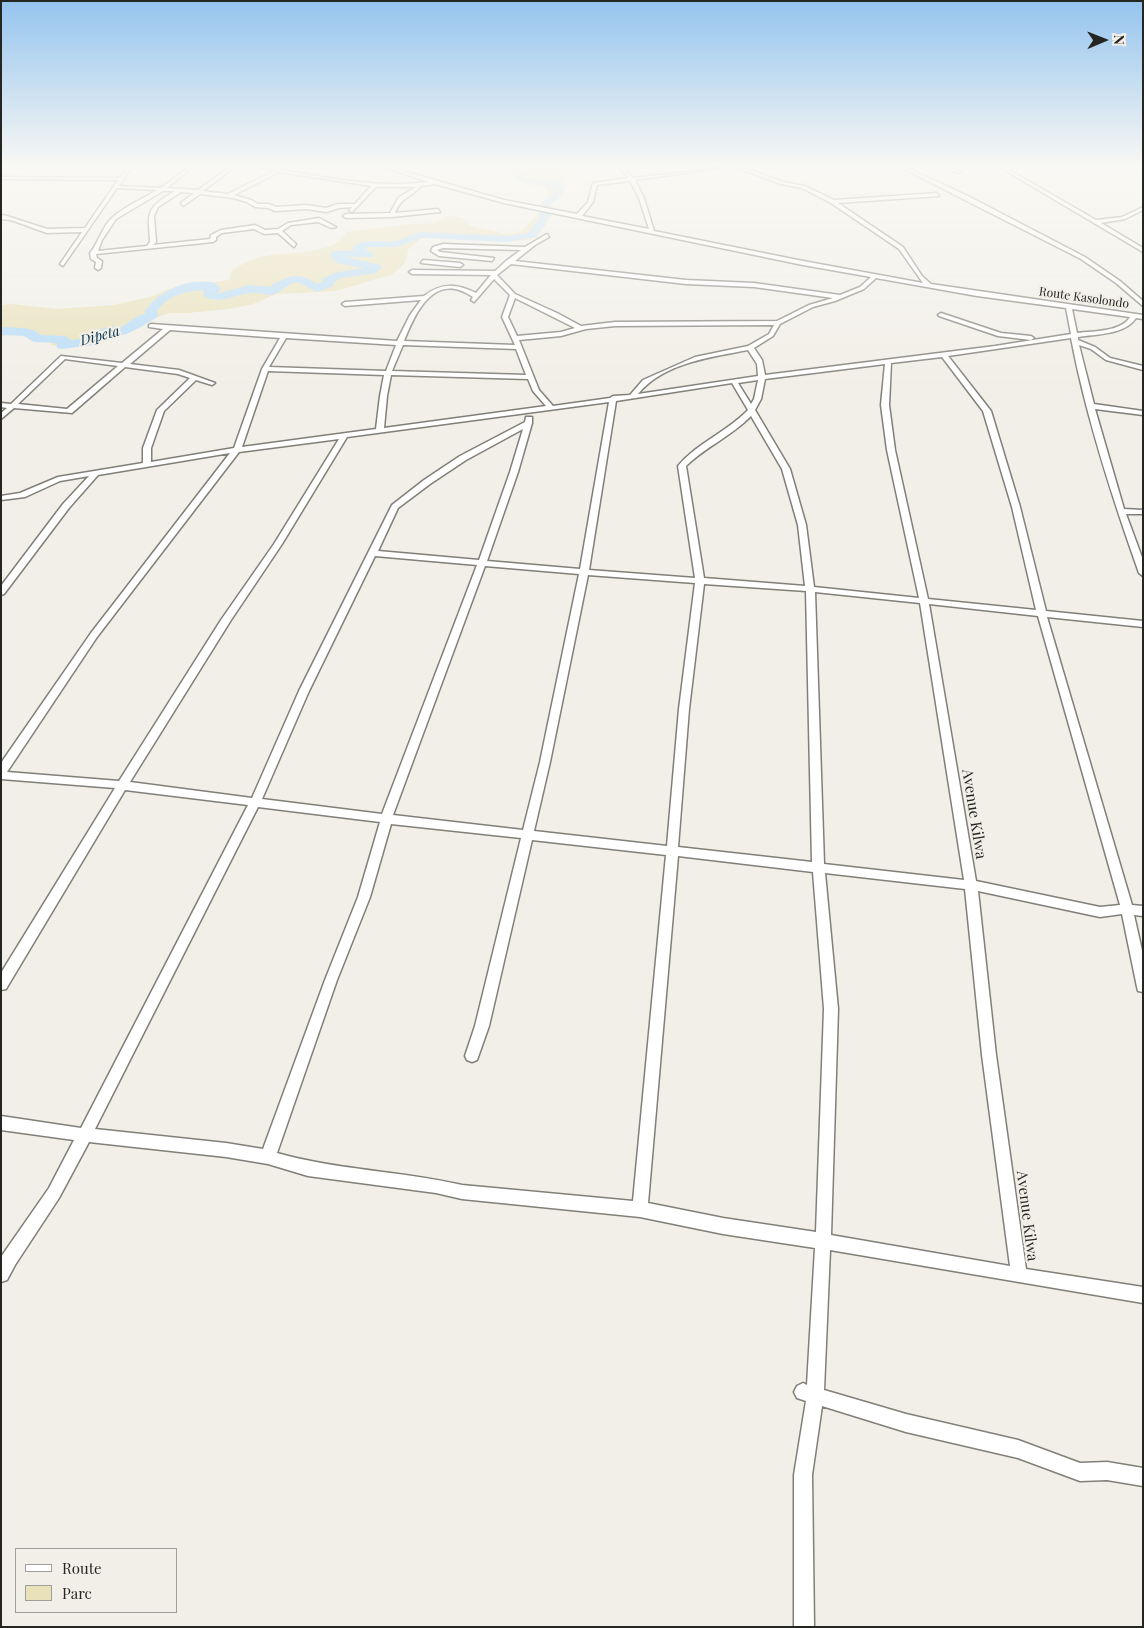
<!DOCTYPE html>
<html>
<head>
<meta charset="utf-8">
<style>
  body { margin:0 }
  #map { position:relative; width:1144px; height:1628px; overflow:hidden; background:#f1efe7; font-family:"Playfair Display",serif }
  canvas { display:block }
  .frame { position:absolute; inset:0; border:2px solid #252522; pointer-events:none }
  .legend { position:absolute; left:15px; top:1548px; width:162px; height:65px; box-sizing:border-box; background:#f1efe7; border:1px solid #9f9e98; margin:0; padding:6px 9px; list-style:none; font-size:15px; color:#252522 }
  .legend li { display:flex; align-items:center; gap:10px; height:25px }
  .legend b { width:25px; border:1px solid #9f9e98 }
  .north { position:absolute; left:1079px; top:15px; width:50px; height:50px; -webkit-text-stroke:4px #f1efe7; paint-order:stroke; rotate:89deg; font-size:14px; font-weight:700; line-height:20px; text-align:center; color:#252522 }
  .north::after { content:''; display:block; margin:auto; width:18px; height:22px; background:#252522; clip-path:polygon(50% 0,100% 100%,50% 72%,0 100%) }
</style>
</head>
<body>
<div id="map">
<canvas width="1144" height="1628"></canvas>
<div class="frame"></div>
<ul class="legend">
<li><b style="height:6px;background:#fff"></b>Route</li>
<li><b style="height:14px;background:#e8e1ba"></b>Parc</li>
</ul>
<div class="north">N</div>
</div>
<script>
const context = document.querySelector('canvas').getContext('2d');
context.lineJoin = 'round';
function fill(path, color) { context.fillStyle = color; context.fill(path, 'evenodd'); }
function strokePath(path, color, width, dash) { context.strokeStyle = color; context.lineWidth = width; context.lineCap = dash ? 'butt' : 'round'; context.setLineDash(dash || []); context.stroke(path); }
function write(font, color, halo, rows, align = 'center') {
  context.font = font + ' "Playfair Display",serif'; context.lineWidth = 4.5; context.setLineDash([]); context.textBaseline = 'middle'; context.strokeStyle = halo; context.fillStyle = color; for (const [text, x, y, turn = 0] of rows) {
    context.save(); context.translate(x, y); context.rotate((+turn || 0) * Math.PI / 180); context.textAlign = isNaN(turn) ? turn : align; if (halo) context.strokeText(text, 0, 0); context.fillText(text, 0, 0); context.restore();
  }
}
const green = new Path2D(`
  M442,168H562L568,175L562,196L549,195L545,187L526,184L514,178L517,174L514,173L470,169L451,172Z
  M540,211L553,214L537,237L529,240L515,241L451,236L422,238L409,248L405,263L393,274L336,291L276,294L253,304L229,309L187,313H170L151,319L134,328L96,343L69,347L52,345L51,342C41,342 29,343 24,334L1,336V305L12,304L57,309L114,305L154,296L168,289L229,280L232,270C240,265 248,261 256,258C279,251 334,257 346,232L409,224L435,223L446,216L462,217L471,226L508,234L518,232L524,228Z`);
const river = new Path2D(`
  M443,168H515L527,174L525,177L556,181L565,188L562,196L552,203L549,218L536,237L507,242L422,238L397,247H369L365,249L375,255L373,257H345L380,265L382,267L376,273L341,278L334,282L333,286L317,292L298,282C289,283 284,289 277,293C269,298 259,291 250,293C233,295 223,304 205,297L203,294L204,290C186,291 168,295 157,311L158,316C156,319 127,335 123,335C117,335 112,333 107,336C102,339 100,343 94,345L62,349L57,348L56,343L34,342L24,336L1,335V327C14,328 32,326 41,335L65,336L71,340L90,338L98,330L112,326L121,327L138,316L145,314V311C159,290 190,277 215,283L221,289L217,293H219L249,285L270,287C273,283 275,283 280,281C296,273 302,275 317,284L322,282L323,278L338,272L364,268L337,263L330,255L333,251H353V247C368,236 380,244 396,241C405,239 412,233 422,232L507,236L528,233L539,218L542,202L553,193L555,189L549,186L516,180L514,178L516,175L508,172L454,173Z`);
const street = new Path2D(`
  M127,168H131L119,186L161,188L186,169L188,171L167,188L198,190L228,168H233L203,191L228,194L274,171L264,168H281L283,170C331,179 379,188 428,182L387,168H393L504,200L577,214L588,202L593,183L628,178L620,168H624L633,178L720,168L635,180L644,198L654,231L803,261L923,283L899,249L831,203L802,188L781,184L738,168H744L784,182L805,186L834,200L937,193L939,196L838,203L903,247L922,276L931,284L1143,315V319L1136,318C1125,335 1096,334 1078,337V340L1095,347L1110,358L1143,366V370L1106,360L1091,349L1079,345L1094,404L1143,411V415L1095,409L1124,509L1143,510V514H1126L1143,560V576L1139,573C1112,497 1086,417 1071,338L948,356L991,411L1020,507L1046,611L1143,621V627L1047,617L1132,905L1143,906V916L1134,915L1143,955V992L1138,991L1137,987L1122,914L1100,917L978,891L996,1055L1026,1269L1143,1287V1303L830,1250L824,1390L906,1414L1018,1440L1080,1463L1107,1462L1143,1468V1486L1107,1480L1080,1481L1018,1458L906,1432L822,1406L812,1475L814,1627H794V1475L806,1401L797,1398L794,1392L797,1386L803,1383L807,1385L815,1248L723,1234L640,1217L462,1199L436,1193L308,1176L268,1164L226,1157L89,1142L59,1198L15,1265L7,1280L1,1282V1257L49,1188L74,1140L1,1130V1116L81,1128L248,805L125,790L6,989L1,990V973L115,788L1,779V763L91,633L230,453L98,475L69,508L4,594L1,595V586L63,504L89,476L60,481L25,497L1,500V496L20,493L58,477L143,463V448L157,410L190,378L178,374L125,367L72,413L14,408L1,419V413L7,408L1,407V403L11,404L61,356L122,363L163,329L149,327V325L151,324L397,341L410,315L421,300L345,306L342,304L345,302L424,296C442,282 457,284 476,293L491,275L412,274L409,272L412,270L495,271L506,261L521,250L443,248L437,250L440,252L494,258L492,261L439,256L431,251L433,247L443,244L525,247L547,234L549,237L535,245L515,261L686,280L754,283L840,295L860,287L871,277L803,265L504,203L435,184L421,186C411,198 401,197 395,213L438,209L440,212L392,217L346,218L343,216L346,214L390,213L399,197L416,187H376L352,212L349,210L352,207L339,208L326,212L307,209L275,211L268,208L255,207L247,202L233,198L200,194L183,206L181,203L194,193L181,192L158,207L154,216L156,242L153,245L210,239L211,235L221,230L255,225L265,230L278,229L288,223L319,218L336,227L331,228L318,222L291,225L282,231L296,244L294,247L278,233L264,234L254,229L222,233L216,237V240L213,242L96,254L97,258L102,261L101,268L98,270L95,268L96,262L91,259L90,253C98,244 102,226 113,217C125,206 143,199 157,190L117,188L63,266L60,264L82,232L47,233L11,220L1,219V215L7,216L47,229L85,228L118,180L1,179V177L120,178ZM279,172L371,186L355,204H338L326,208L307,205L276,207L269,204H258L251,200L234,195ZM630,181L639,198L649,229L582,216L593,202L597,185ZM163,191H175C161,200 147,206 149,225C149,231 150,236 150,242L147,246L98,251L102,240L116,219ZM511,264L686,284L754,287L833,298L809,305L777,321L615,322L581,326L557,313L515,294L497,275ZM876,278L977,296L1066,308L1071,334L995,346L765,375L762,360L754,348L773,336L780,324L813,307L835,301L864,289ZM494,279L510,295L502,317L515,345L404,341C412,321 427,284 455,289C462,290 468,294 473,297L471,300L474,302ZM515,298L575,328L561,332L517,336L508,317ZM1072,309L1130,317C1121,332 1093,331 1077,333ZM774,325L769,334L748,346L695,357L643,380L630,395L613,396L610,398L553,406L539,390L519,340L561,336L586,329L615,326ZM170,330L280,338L262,369L234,448L151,462V448L164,411L196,380L212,385L215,383L179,370L130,364ZM286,338L396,345L386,371L269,367ZM403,345L516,349L526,375L392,371ZM748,350L757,364L758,376L638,394C663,363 711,357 748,350ZM942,357L983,411L1012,507L1036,610L928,599L895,450L889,405L891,363ZM65,359L118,366L67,409L18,404ZM885,364L881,405L887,450L919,598L814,587L806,525L790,469L755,410L761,399L765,379ZM268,371L384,375L380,396L376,429L242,447ZM391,375L528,379L533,391L546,406L384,428L387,396ZM758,380L754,399L751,404L738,383ZM732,383L748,410C727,432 697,443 678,466L695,578L589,570L616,401ZM609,402L580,569L487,561L518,472L532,423V417H526L525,422L460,456L424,480L392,505L299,691L252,798L130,782L231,620L282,544L347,437ZM751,416L782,469L798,525L805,586L704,578L686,466C705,447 732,436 751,416ZM523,429L510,472L479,560L378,551L398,508L430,484L466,460ZM339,439L274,544L221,620L119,781L7,772L97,637L239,452ZM375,556L477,565L382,814L262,799L309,691ZM485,566L579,574L540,762L523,830L393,815ZM588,575L695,583L679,709L667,846L534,831L550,762ZM704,584L806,591L812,862L678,847L689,709ZM815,592L920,603L964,880L824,864ZM929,604L1038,616L1120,905L1100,907L976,881ZM258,807L380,822L358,897L325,980L263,1149L226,1143L95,1129ZM391,824L521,838L475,1026L465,1056L467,1060L472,1062L477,1060L489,1026L532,840L666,855L633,1201L462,1185C401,1171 337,1170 277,1153L337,980L370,897ZM678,856L813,872L824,1009L816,1232L723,1218L648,1203ZM825,873L965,889L982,1055L1010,1266L831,1235L838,1009Z
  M902,168H907L966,195L1085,257L1120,281L1143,301V306L1116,283L1081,259Z
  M947,168H953L962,172L958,173Z
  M1001,168H1006L1096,220L1122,217L1143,207V210L1125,219L1101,223L1143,248V252Z
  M423,260L460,263L463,265L460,267L421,263Z
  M941,313L1001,333L1031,336L1034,338L1031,340L998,336L939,316L938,315Z`);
const farStreetnames = [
  ["Route Kasolondo",1084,298,8]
];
const farWaternames = [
  ["Dipeta",100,336,-15]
];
const streetNames = [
  ["Avenue Kilwa",974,814,81],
  ["Avenue Kilwa",1027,1216,83]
];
fill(green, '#e8e1ba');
fill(river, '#b7dcf8');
strokePath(street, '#807f78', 3);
fill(street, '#fff');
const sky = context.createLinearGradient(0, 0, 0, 396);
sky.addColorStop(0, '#94c4ee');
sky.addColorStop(0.42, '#f9f8f4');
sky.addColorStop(1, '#f9f8f400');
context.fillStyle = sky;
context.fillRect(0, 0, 1144, 396);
write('12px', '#252522', '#f1efe7', farStreetnames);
write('italic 14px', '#03304c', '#f1efe7', farWaternames);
write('15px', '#252522', '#f1efe7', streetNames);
</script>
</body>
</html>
